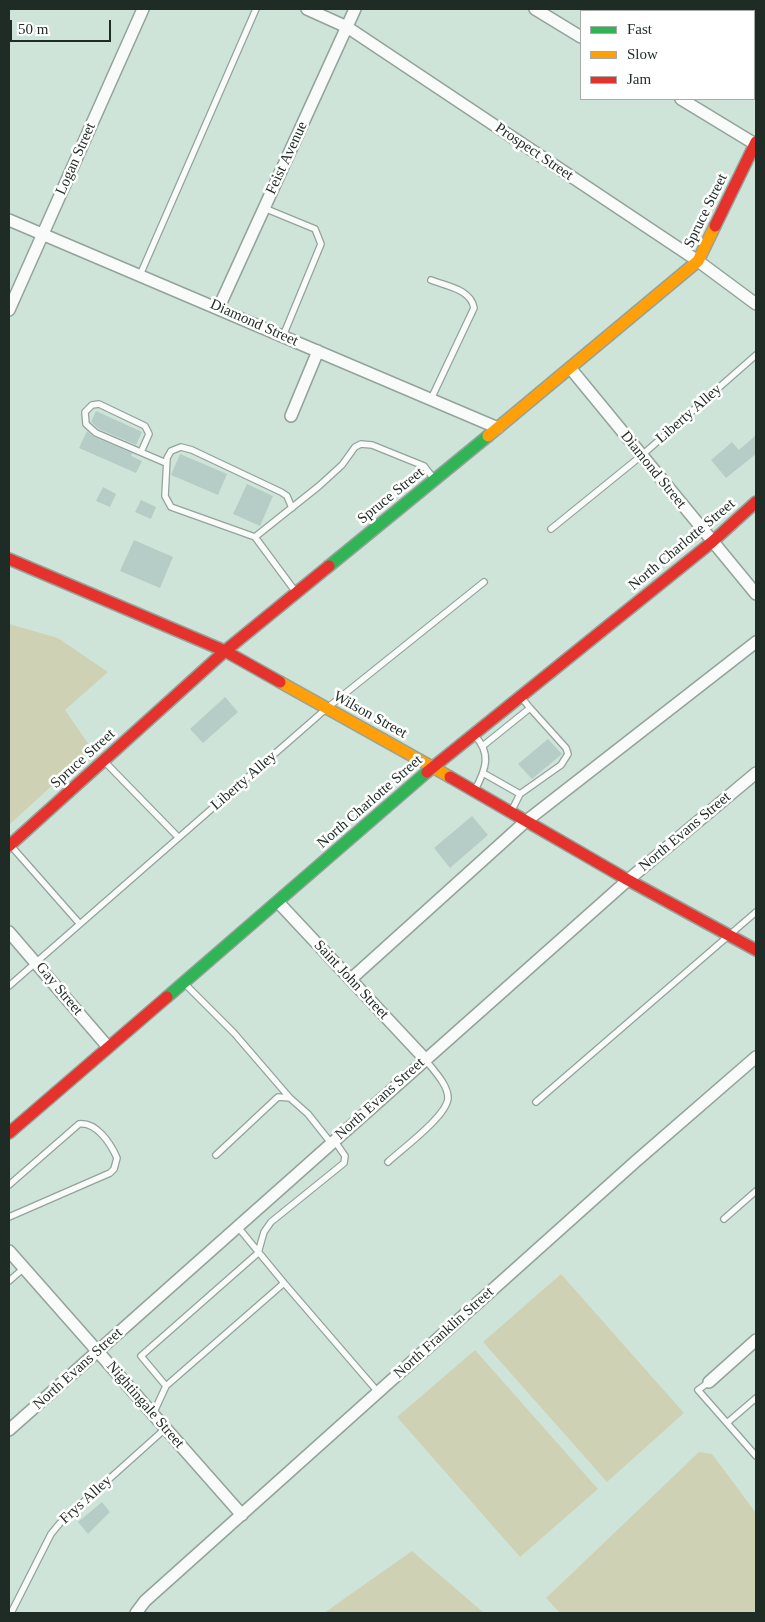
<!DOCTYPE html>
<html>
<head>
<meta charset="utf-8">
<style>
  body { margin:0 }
  #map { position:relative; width:765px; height:1622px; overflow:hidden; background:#cfe4d9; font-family:"Times New Roman",serif }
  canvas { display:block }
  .frame { position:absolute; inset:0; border:10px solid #1e2c25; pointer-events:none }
  .legend { position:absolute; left:580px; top:10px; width:175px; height:90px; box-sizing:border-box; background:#fff; border:1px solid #a5aba8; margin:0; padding:6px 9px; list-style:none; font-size:15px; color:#1e2c25 }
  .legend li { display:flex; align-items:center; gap:10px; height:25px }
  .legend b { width:25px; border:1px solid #a5aba8 }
  .scale { position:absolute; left:10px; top:20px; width:101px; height:22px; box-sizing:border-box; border:2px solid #1e2c25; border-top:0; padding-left:6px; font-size:15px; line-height:18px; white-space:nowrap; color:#1e2c25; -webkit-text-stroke:4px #fff; paint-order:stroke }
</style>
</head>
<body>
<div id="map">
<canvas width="765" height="1622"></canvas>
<div class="frame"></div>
<ul class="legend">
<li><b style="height:6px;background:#30b455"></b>Fast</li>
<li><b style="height:6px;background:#ff9f0a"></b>Slow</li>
<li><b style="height:6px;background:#e5322d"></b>Jam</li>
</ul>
<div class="scale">50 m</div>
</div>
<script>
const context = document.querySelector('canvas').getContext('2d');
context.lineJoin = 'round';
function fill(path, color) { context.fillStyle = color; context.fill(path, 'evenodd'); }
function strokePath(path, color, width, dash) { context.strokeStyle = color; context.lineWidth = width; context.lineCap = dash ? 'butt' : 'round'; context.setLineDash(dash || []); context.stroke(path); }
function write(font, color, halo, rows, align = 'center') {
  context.font = font + ' "Times New Roman",serif'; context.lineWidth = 5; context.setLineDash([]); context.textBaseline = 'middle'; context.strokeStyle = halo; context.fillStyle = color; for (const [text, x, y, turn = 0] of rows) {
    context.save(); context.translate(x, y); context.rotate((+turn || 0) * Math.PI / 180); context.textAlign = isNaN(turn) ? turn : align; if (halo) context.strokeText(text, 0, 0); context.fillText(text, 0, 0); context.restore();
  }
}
const green = new Path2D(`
  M9,624L58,638L108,672L65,710L92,749L9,825Z
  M561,1274L684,1413L607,1482L483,1342Z
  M475,1350L598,1489L520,1557L397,1417Z
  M699,1452L712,1454L756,1513V1613H560L546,1598Z
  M412,1551L484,1613H324Z`);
const building = new Path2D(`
  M96,411L142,432L136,445L99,429L91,422Z
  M87,431L94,437L132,453L131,456L142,461L136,473L79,448Z
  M756,435V454L726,478L711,460L732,442L739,450Z
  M180,454L227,474L218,495L171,475Z
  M247,484L273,496L260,526L233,514Z
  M103,487L116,494L110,507L96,501Z
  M141,500L156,507L151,519L135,512Z
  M134,540L173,557L160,588L120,571Z
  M225,697L238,712L203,743L190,729Z
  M548,739L562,754L532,779L518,764Z
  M472,816L488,835L450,868L434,848Z
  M102,1502L110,1512L88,1534L78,1522Z`);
const lane = new Path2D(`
  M264,208L315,229L321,244L283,336
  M140,275L256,9
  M431,280C446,286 471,289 474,308L431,399
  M141,452L149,434L145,426L99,404L92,405L85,412L86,424L96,433L166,463
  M551,529L641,456L756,355
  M255,537L171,507L165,496L167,458L171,451L181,447L192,450L281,492L287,496L292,508
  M295,591L255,537L319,486L342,465L355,447L361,444L372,445L424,466L434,479
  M474,735C492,753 486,769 475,790
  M484,745L530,708L521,697
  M105,762L178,837
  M483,773L520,794L561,765L568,754L566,748L530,708
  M512,810L520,794
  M12,847L79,923
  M185,984L234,1033L290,1098
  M9,986L327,708L484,582
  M536,1102L756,912
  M216,1155L278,1097L290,1098L308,1114L331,1143
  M388,1162C402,1149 447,1116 448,1098C448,1084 432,1069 425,1059
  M9,1185L79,1124C96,1122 110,1142 117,1158L114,1169L110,1173L9,1217
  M724,1219L756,1191
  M9,1281L24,1268
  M284,1283L378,1392
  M709,1382L698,1390L756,1456
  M166,1386L141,1356L258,1253L264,1232L271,1222L344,1163L345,1156L334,1140
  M153,1414L166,1386L284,1283L237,1226
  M727,1423L756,1398
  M11,1613L51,1534L60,1523L166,1428`);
const street = new Path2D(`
  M307,9L347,27L698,261L756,304
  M535,9L581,37
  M681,99L755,144
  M9,220L498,428
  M219,307L355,9
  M9,310L143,9
  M571,369L756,594
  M291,416L318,351
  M278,902L425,1059
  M9,932L108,1047
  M351,979L525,822L756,642
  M9,1251L242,1515
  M709,1382L756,1340
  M9,1430L628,880L756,773
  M136,1613L145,1601L635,1162L756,1057`);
const fast = new Path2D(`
  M329,566L488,436
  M167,997L427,772`);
const slow = new Path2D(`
  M488,436L698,261L715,226
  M280,682L450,777`);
const jam = new Path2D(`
  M715,226L756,142
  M9,559L225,651L280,682
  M427,772L712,542L756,502
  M450,777L628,880L756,950
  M9,846L225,651L329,566
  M9,1133L167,997`);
const streetNames = [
  ["Prospect Street",534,152,34],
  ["Feist Avenue",287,158,-65],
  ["Logan Street",76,159,-66],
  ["Spruce Street",706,211,-64],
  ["Diamond Street",254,323,24],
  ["Liberty Alley",689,414,-41],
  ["Diamond Street",653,470,51],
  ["Spruce Street",391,496,-39],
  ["North Charlotte Street",682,545,-40],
  ["Wilson Street",370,715,29],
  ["Spruce Street",83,759,-42],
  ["Liberty Alley",244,781,-41],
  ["North Charlotte Street",370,802,-41],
  ["North Evans Street",685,832,-40],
  ["Saint John Street",351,980,47],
  ["Gay Street",59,989,50],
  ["North Evans Street",380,1099,-42],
  ["North Franklin Street",444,1333,-42],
  ["North Evans Street",78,1369,-42],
  ["Nightingale Street",145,1405,49],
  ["Frys Alley",86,1500,-42]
];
fill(green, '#cfd1b4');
fill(building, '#b6ccc7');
strokePath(lane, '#93a39b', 8);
strokePath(street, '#93a39b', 14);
strokePath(fast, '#93a39b', 14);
strokePath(slow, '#93a39b', 14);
strokePath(jam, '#93a39b', 14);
strokePath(lane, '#f8fbf9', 5.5);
strokePath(street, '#f8fbf9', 11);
strokePath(fast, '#30b455', 11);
strokePath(slow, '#ff9f0a', 11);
strokePath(jam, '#e5322d', 11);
write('15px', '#1e2c25', '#fff', streetNames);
</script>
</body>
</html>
